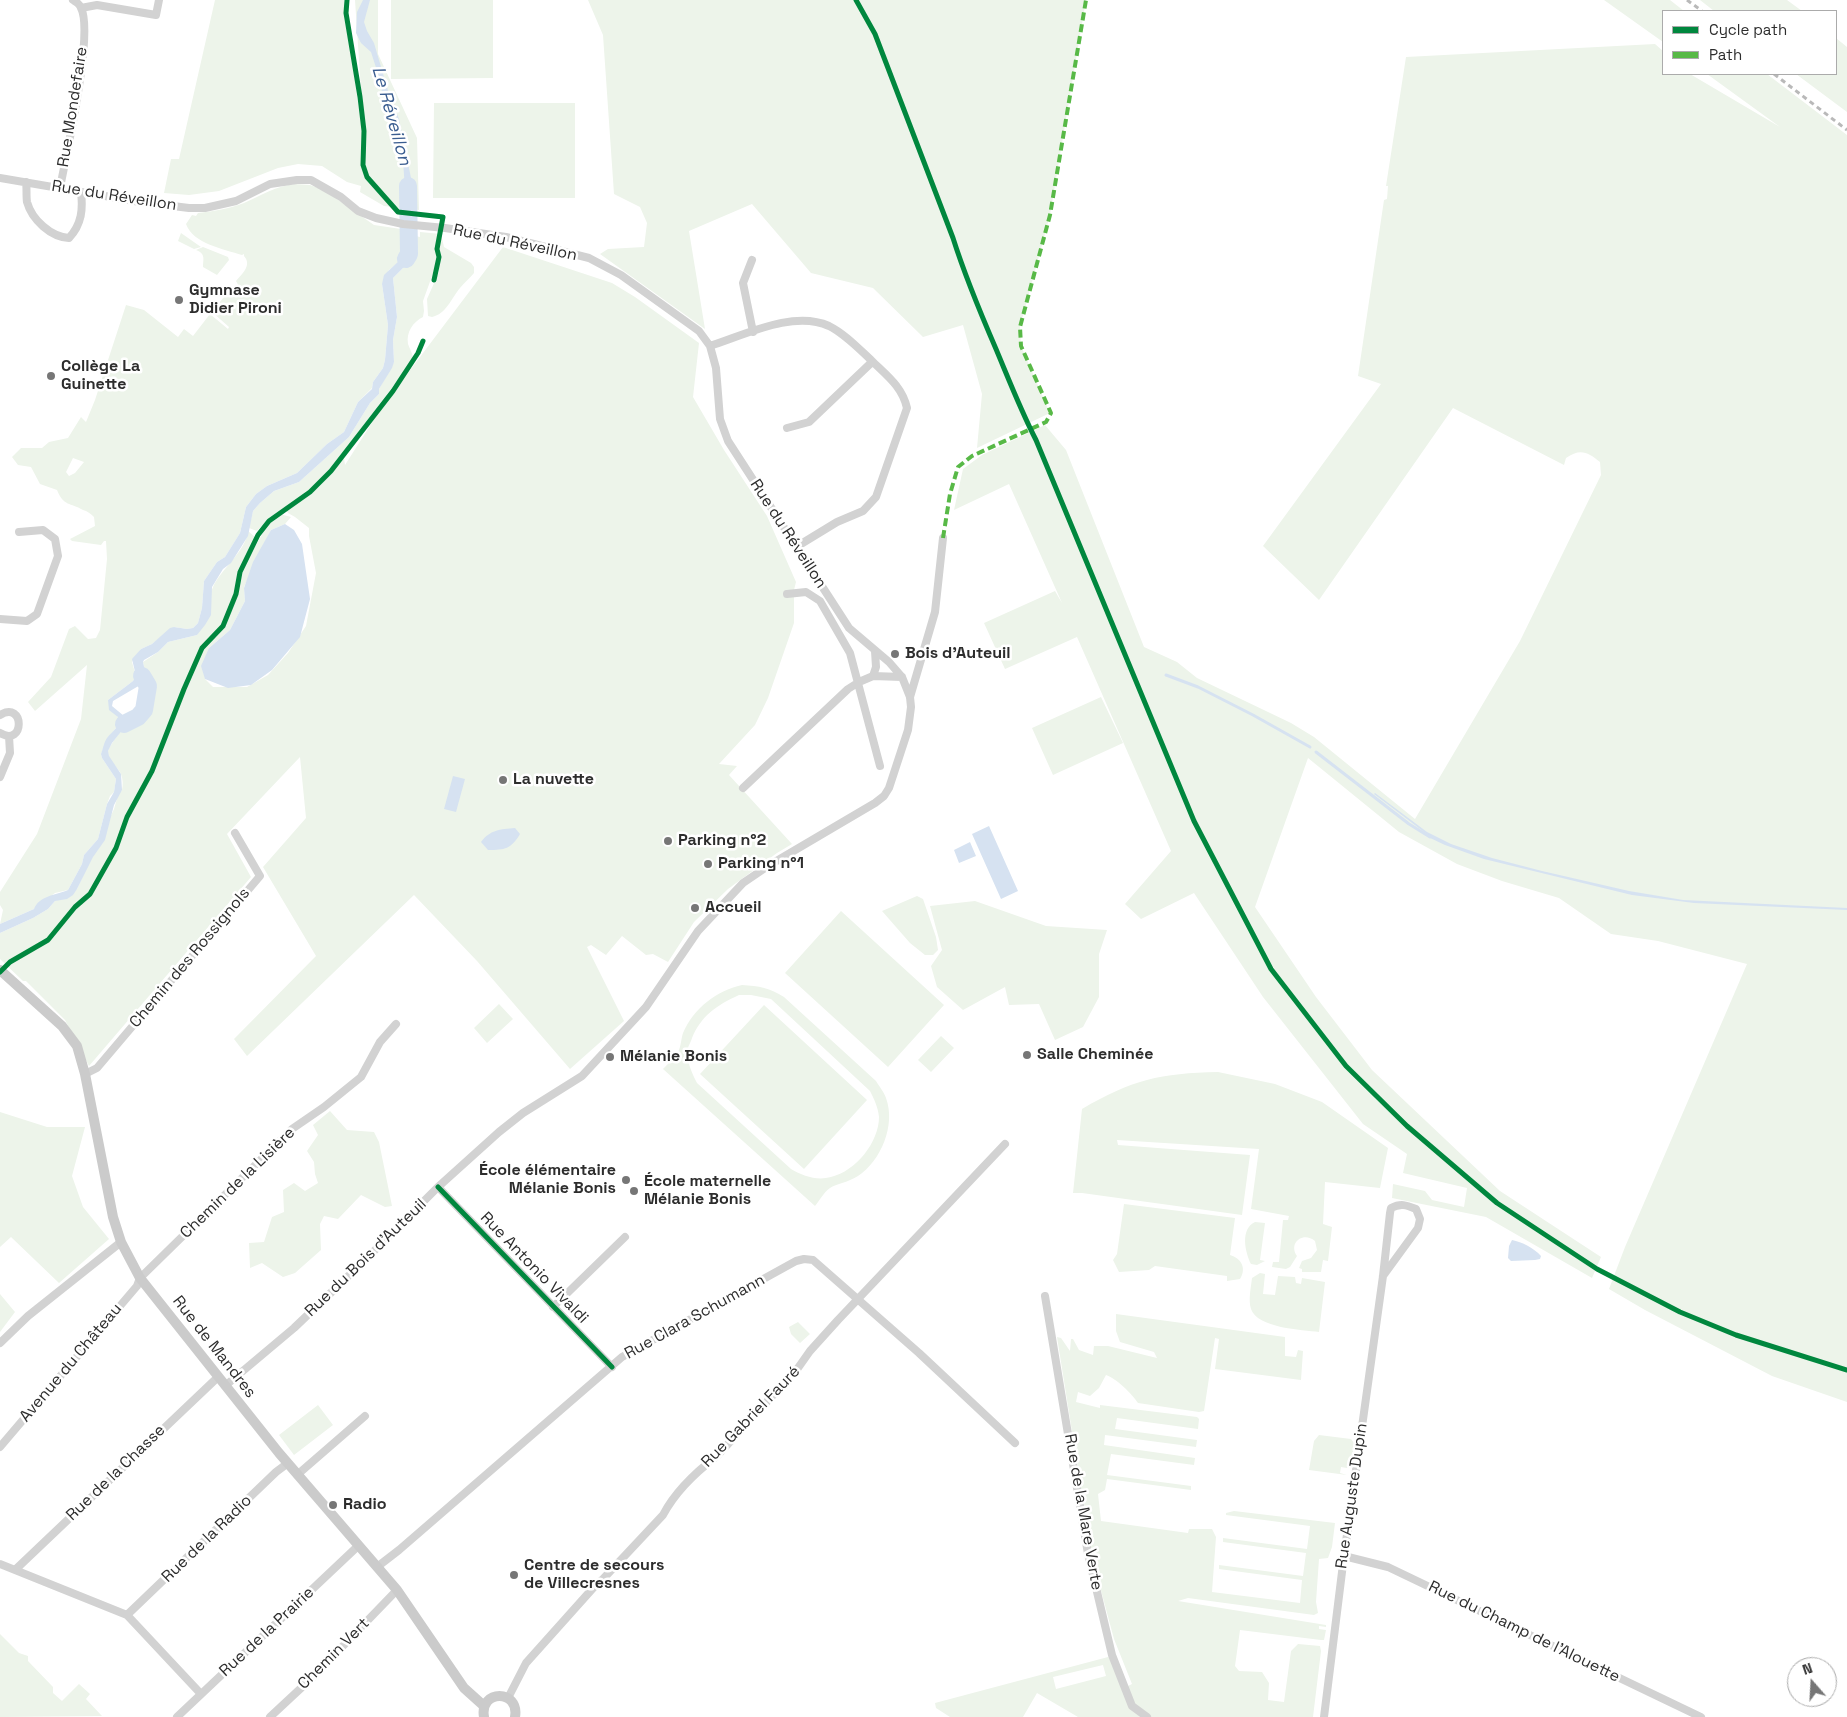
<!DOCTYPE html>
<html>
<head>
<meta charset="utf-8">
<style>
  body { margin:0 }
  #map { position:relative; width:1847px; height:1717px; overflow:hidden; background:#fff; font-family:"Space Grotesk",sans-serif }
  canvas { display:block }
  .legend { position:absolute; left:1662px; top:10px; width:175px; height:65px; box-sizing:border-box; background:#fff; border:1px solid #ababab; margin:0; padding:6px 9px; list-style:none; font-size:15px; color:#2d2d2d }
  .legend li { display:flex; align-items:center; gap:10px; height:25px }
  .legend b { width:25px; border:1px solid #ababab }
  .north { position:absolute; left:1787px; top:1657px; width:50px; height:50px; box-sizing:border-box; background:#fff; border:1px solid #ababab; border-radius:50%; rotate:341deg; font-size:14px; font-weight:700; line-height:20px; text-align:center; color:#2d2d2d }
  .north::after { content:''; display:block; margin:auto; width:18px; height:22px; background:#767676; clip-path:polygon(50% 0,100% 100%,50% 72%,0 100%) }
</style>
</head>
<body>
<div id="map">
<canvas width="1847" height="1717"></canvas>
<ul class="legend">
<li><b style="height:6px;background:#00873e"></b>Cycle path</li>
<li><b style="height:6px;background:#58b947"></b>Path</li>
</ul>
<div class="north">N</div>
</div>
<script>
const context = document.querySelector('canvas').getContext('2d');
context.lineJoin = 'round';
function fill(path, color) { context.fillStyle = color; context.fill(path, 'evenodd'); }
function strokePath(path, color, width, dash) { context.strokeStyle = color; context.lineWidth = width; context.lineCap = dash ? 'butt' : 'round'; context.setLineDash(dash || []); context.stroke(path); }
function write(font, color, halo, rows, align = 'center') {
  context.font = font + ' "Space Grotesk",sans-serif'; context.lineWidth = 5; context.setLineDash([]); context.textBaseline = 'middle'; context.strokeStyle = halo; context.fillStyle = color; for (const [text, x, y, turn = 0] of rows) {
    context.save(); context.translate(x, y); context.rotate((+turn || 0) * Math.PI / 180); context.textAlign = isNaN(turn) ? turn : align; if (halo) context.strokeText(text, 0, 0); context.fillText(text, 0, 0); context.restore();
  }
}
const green = new Path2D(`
  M215,0H344V16L353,66L362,132L364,174L366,165L355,0H378V54L417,138L419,210L384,206L360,192L361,186L347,182L322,166L298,164L278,168L219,191L189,195L164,193L171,159H179Z
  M391,0H493V78L391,79Z
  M588,0H1086L1050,215L1020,327L1021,346L1050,413L977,448L982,394L963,325L923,337L873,288L811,273L752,204L689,231L705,329L600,254L608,249L644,247L647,223L640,207L614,194L603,35Z
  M1604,0H1670L1684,11H1663V42Z
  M1700,0H1787L1802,11H1714Z
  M1836,38L1847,47V112L1796,74H1836Z
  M1655,44L1663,51V74H1690L1780,127L1707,74H1767L1847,135V1402L1772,1376L1645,1310L1609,1289L1625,1247L1747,964L1658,941L1611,934L1559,898L1502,881L1457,864L1399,832L1308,758L1255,907L1316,997L1372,1070L1500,1191L1601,1257L1592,1278L1486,1217L1392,1198L1393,1184L1425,1191L1432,1200L1464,1207L1467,1188L1403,1173L1407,1154L1363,1124L1263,997L1194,893L1141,919L1125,904L1171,851L1077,637L1005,669L984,623L1055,591L1062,603L1009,484L954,510L963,469L982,455L1045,425L1066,450L1144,647L1177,662L1197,678L1291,723L1314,737L1415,819L1520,641L1601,475L1600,462C1588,452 1580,448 1566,458L1564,465L1453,408L1319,600L1263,546L1381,384L1358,376L1384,200L1387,199L1388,186H1386L1406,57Z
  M434,103H575V198H433Z
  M295,184L310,185L324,190L374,225L401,229V236H405L403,254L401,260L389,270L382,284L388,325L385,360L383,368L373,382L372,388L358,402L344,432L327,444L297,473L267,486L256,494L246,507L240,533L225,557L217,562L204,581L202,608L198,623L193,628L187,629L174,627L152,644L141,649L132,662L136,676L133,681L108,700L118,717L119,722L116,728L107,739L101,754L102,758L116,779L114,792L110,796L107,804L98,839L84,855L82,864L68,890L55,893L34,909L0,924L3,910L0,905V892L37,834L81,719L87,665L35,711L28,702L51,677L69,629L75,626L88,639L96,638L100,630L107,559L106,541H104L101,545L72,541L70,539L95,526L94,517C91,514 87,511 83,510C70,502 64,507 57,490L40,484L31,467L18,465L12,457L21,448H42L49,442L68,438L81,417L86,422L95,400L126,305L144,310L178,337L184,329L193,336L210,314L228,329L229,327L212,312L231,288L233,289L235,295L240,294L241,290L236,281C243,273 252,265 244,256V254L242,255C224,249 193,244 186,224L192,215L196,216L198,213C214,211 229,209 244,203C262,195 276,186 295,184ZM73,458L84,462L75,473L69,476L66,472Z
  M420,232L441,234L444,247L471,263L474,267V273C470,278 464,283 460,288C451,299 446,314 432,317L428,316L427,299L439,272V268L436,265L423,301L424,311L423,317C413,322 406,332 408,344C410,350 413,353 413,360L328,472L310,490L269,518L257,531L249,528L253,511L260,503L274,491L299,482L349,437L370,403L379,394V389L394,362L393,340L397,317L393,278L410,261L415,254V236L420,237Z
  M181,233L201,247L194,249L178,241Z
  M203,247L228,257L229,260L217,275L203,267C203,259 206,254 196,250Z
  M503,247L612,283L635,297L699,343L693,397L724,450L767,516L796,582L794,590V623L768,698L755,725L719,764L737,766L729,775L792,844L777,853L728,889L694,922L668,962L653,954L646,955L622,936L606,955L591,945L587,947L624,1021L570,1069L477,961L414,895L247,1056L234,1039L316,956L263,867L306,818L300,757L227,834L251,877L89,1066L65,1020L26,981H23L0,959V933L33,918L48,909L55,901L77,889L114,809L118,795L122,790C123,785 123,779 121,774C118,767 107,760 108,751C110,745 123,727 129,723C146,714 149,713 150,691C150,684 144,670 143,662L158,652L168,642L197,635C205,621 206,602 213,587C221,569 246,551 248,531L254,536L255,538L240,569L242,570L269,522L280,514L291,517L285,524L271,530L244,587L245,601L230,630L209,648L205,679L213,687H247L268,675L288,653L306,626L316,573L309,536V528L295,517L288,513L286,510L319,487L344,458L345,465L380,410Z
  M1101,697L1123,743L1053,775L1032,728Z
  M917,896L923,899L936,937L938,950L933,955H925L910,943L882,911Z
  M975,901L1046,926L1107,930L1099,954V997L1083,1027L1055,1040L1039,1004L1009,1005L1005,987L963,1010L937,987L931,966L942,950L930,906Z
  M841,911L944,1005L888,1067L785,973Z
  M742,985C759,986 770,988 784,997L876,1081C879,1086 884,1092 886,1098C896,1125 881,1161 858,1176C849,1182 836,1184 830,1188C824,1192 819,1201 815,1206L663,1069C668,1064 674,1058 678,1052C681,1047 681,1039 683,1033C694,1008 716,991 742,985ZM739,995H751L771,999L870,1091C874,1099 878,1107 879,1117C879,1142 856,1171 831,1177C817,1181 803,1176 791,1169L697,1083C692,1073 686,1061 688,1049C688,1046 691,1042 692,1038C701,1016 717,1005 739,995Z
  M499,1004L513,1019L487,1043L474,1028Z
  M764,1005L867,1100L804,1169L700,1074Z
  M941,1036L954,1048L931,1072L918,1060Z
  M1218,1072L1275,1084L1322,1102L1388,1148L1380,1188L1325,1182L1323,1224L1332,1227L1328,1261L1323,1260L1321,1272H1302V1269L1299,1268L1302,1261L1311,1258L1317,1250L1315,1241C1303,1231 1288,1243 1297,1256L1290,1267L1286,1269L1272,1267L1273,1262H1279L1283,1220H1288L1289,1216L1251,1209L1259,1149L1117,1140L1118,1145L1250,1155L1242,1215L1082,1193H1073L1082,1109C1131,1080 1161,1073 1218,1072Z
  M330,1111L347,1130L374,1132L379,1142L392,1206L385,1207L361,1195L338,1219L324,1216L320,1224L321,1250L295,1273L283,1277L262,1263L250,1268L249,1243L264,1242L272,1217L284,1212L283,1190L294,1183L305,1191L318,1183L315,1174L314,1162L307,1151L318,1135L313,1125Z
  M0,1112L47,1127H85L72,1176L83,1207L109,1239L59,1283L11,1237L0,1247Z
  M1124,1204L1235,1218L1230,1255C1241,1258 1247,1268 1240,1279L1227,1281V1276L1155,1266L1149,1270L1119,1272L1113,1260L1117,1254Z
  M1255,1222L1265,1223L1260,1260L1265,1261L1257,1265L1251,1264C1245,1252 1240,1229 1255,1222Z
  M1260,1273L1265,1274L1263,1294L1275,1295L1278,1276L1295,1277L1296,1283L1301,1284L1302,1278L1325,1282L1319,1332C1302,1330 1257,1328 1251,1309C1248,1300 1251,1287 1252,1278Z
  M0,1294L15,1312L0,1332Z
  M1116,1314L1285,1337V1356L1296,1357L1298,1350L1303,1351L1301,1380L1215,1369L1219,1339L1215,1338L1204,1411L1199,1412L1138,1403C1132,1394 1116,1378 1106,1375L1099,1388L1090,1396L1078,1392L1076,1402L1100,1408V1405L1197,1417L1199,1419L1198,1429L1117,1418L1115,1429L1197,1440L1196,1447L1105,1435L1104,1445L1195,1458L1194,1465L1111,1454L1107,1475L1191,1486V1490L1107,1479L1105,1490L1098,1494L1101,1521L1188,1533L1189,1529H1212L1216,1537L1212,1592L1300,1603L1302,1580L1219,1569V1565L1303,1576L1306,1553L1223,1542V1538L1307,1549L1310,1526L1226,1515V1513L1234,1511L1335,1523L1332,1547L1328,1558L1319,1559L1316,1602L1318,1613L1314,1615L1188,1598L1178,1601L1326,1625V1627L1319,1626V1629L1326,1630L1324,1640H1321L1240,1630L1235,1666L1239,1671L1262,1672L1269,1683L1268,1700L1284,1702L1291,1651L1298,1644L1320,1646L1321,1651L1313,1717H1078L1037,1693L1023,1717H950L936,1708L935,1703L1108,1657L1111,1658L1122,1689L1132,1684L1114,1639L1092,1557L1057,1337L1061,1338L1070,1351L1071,1339H1073L1079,1350L1093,1355L1094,1346H1108L1157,1358L1154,1352L1120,1342L1116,1331ZM1103,1665L1106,1676L1056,1689L1053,1677Z
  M798,1322L810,1334L800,1343L791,1334L789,1327Z
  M318,1405L333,1425L294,1455L279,1435Z
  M1319,1435L1351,1439L1354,1443L1353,1458L1347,1468L1341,1467L1340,1473L1347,1475L1309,1470L1314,1441Z
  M0,1634L19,1653L28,1656V1661L53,1687V1693L62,1701L79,1684L90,1694L86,1699L102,1716L0,1717Z`);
const water = new Path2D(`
  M363,0H370L364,22L367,31L374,43L389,94L399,119L411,178L413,211L404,210L406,203L403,161L393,123L385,107L379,77L371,52L361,43L356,33L357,12Z
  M405,236H415V254L410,261L393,278L397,317L393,340L394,362L392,368L379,389V394L370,403L349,437L299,482L274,491L260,503L253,511L248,536L231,563L223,569L212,587L211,615L205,625L197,635L168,642L158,652L144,660L143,662L147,681L113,701L112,706L124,716L127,724L112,743L108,751L109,756L121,774L122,790L114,805L105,840L93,857L77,889L73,895L67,899L55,901L48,909L33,918L0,933V924L34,909C39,896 56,895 68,890L82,864L84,855L98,839L107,804L114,792L116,779L102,758L101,754C103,749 104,742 107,738C113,730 120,728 118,717L109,710L108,700L133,681L136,676L132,659L141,649L152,644L170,628L174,627L187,629L193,628L198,623L202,608L204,581L217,562L225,557L240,533L246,507L256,494L267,486L297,473L327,444L344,432L358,402L372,389L373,382L383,368L385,360L388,325L382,284L384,275L401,259L403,254Z
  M285,524L294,530L302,544L310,599L300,637L272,670L251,685L228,688L205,679L201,666L209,648L230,630L245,601L244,588L253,562L271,530Z
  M453,776L465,779L456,812L444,809Z
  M1375,793L1427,832L1451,844L1492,858L1542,871L1629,891L1683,900L1847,908V910L1694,903L1632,895L1484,859L1445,845L1428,837V835L1374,794Z
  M989,826L1018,891L1001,899L972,834Z
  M515,828L520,834C511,849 505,850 488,850L481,842C490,830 500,829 515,828Z
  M970,842L976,856L959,863L954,850Z
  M1512,1240C1522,1242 1534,1248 1541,1256L1540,1259L1535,1260L1511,1261L1508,1258L1509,1246Z`);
const stream = new Path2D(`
  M1166,675L1198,687L1253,715L1310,747
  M1316,752L1409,824L1430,837`);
const river = new Path2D(`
  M406,259L409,254L408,186
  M124,724L138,717L144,710L148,686L142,676`);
const street = new Path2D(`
  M81,8L97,5L156,15L159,0
  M0,178L140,202L189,208H205L236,201L270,184L297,180H311L341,197L358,211L376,218L403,224L445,228L506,237L589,258L621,275L699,331L710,346L716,368L720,419L728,441L849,628L889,662L902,677L910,697L911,707L908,730L889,788L884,796L875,803L768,866L743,883L698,931L646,1007L582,1076L523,1113L499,1132L438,1187L361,1264L294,1328L225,1386
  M26,182C27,188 26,196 27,202C32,220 51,237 69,238C82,224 83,209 81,192
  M60,188C66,155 94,33 81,8C80,4 76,2 73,0
  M752,260L743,283L753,332
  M710,346C745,335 793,310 829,326C845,334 858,348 871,360C886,375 902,386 907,408L876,497L863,511L837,522L796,547
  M787,428L809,422L872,362
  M787,594L806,592L820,601L850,653L880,766
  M0,619L27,621L37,614L58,556L55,539L43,530L19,532
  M873,676L902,677
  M910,697L935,612L943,538
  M0,715C25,700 25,748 0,733
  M0,777L10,753L9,736
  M743,788L848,689L859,682L873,676L876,667L875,651
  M85,1074L97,1068L260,876L235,833
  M438,1187L612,1367
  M1045,1296L1088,1554L1112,1655L1132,1706L1147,1717
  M553,1307L625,1237
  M0,1343L28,1316L121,1242
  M0,1447L137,1286L140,1278L292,1129L324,1107L361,1077L380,1042L396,1024
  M297,1475L365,1416
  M1344,1556L1388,1567L1701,1717
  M0,1564L127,1615L201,1694
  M377,1567L399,1550L622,1357L796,1261L804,1259L813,1260L919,1353L1015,1443
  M15,1570L218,1377
  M127,1615L276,1472L288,1463
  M508,1698L526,1663L594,1587L603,1579L663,1515C675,1492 696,1472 717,1456L798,1368L810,1351L838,1320L1005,1144
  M177,1717L358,1546
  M270,1717L314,1676L397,1590
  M1324,1717L1344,1556L1383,1276L1390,1213L1391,1208C1401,1203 1406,1205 1416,1209L1420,1219L1418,1228L1383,1276`);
const secondary = new Path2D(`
  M0,970L62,1026L77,1046L85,1074L113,1217L121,1242L140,1278L279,1453L397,1590L464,1688L484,1706
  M484,1717C479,1689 520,1689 515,1717`);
const rail = new Path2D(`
  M1687,0L1702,11
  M1774,74L1847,130`);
const quiet = new Path2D(`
  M943,538L950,494L958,467L972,456L1046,422L1051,413L1021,346L1020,327L1050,215L1086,0`);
const cycleway = new Path2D(`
  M347,0L346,13L360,97L364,131L363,165L367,177L398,212L443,217L437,249L439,257L434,280
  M856,0L875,34L953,238C965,276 980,312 996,349C1009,380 1021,411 1036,440L1194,821L1271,969L1346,1066L1407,1126L1497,1203L1597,1269L1680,1312L1736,1335L1847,1370
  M0,972L10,962L48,940L75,907L90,894L116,848L127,817L152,771L184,689L202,648L223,626L236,594L240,572L258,535L269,521L310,492L331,471L393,391L418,353L423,341
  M438,1187L612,1367`);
const markers = [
  [179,300,5,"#767676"],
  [51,376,5,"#767676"],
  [895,654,5,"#767676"],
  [503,780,5,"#767676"],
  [668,841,5,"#767676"],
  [708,864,5,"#767676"],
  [695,908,5,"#767676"],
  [1027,1055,5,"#767676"],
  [610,1057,5,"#767676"],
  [626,1180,5,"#767676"],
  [634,1191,5,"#767676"],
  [333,1505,5,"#767676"],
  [514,1575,5,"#767676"]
];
const streetNames = [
  ["Rue Mondefaire",73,107,-81],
  ["Rue du Réveillon",114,196,9],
  ["Rue du Réveillon",515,243,12],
  ["Rue du Réveillon",788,534,57],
  ["Chemin des Rossignols",190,958,-50],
  ["Chemin de la Lisière",238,1183,-44],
  ["Rue du Bois d'Auteuil",366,1258,-44],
  ["Rue Antonio Vivaldi",534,1268,46],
  ["Rue Clara Schumann",695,1317,-29],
  ["Rue de Mandres",214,1347,52],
  ["Avenue du Château",71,1363,-50],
  ["Rue Gabriel Fauré",751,1417,-46],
  ["Rue de la Chasse",116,1473,-44],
  ["Rue Auguste Dupin",1352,1496,-82],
  ["Rue de la Mare Verte",1083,1512,80],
  ["Rue de la Radio",207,1539,-44],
  ["Rue de la Prairie",267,1632,-43],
  ["Rue du Champ de l'Alouette",1524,1632,26],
  ["Chemin Vert",334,1654,-45]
];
const poiNames = [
  ["Gymnase",189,291],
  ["Didier Pironi",189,309],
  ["Collège La",61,367],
  ["Guinette",61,385],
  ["Bois d'Auteuil",905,654],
  ["La nuvette",513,780],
  ["Parking n°2",678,841],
  ["Parking n°1",718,864],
  ["Accueil",705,908],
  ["Salle Cheminée",1037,1055],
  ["Mélanie Bonis",620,1057],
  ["École élémentaire",616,1171,"right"],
  ["Mélanie Bonis",616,1189,"right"],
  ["École maternelle",644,1182],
  ["Mélanie Bonis",644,1200],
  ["Radio",343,1505],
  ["Centre de secours",524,1566],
  ["de Villecresnes",524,1584]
];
const waterNames = [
  ["Le Réveillon",391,116,74]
];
fill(green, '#edf4ea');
fill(water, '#d6e2f1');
strokePath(stream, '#d6e2f1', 3);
strokePath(river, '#d6e2f1', 18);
strokePath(street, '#d2d2d2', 8);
strokePath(secondary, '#cbcbcb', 10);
strokePath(rail, '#b9b9b9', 3, [5, 4]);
strokePath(quiet, '#58b947', 4, [8, 4]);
strokePath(cycleway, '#00873e', 5);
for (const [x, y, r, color] of markers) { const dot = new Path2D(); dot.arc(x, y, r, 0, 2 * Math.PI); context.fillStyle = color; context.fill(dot); strokePath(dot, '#fff', 2); }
write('16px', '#2d2d2d', '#fff', streetNames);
write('bold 16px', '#2d2d2d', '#fff', poiNames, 'left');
write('italic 18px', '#3a5d90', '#fff', waterNames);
</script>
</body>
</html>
